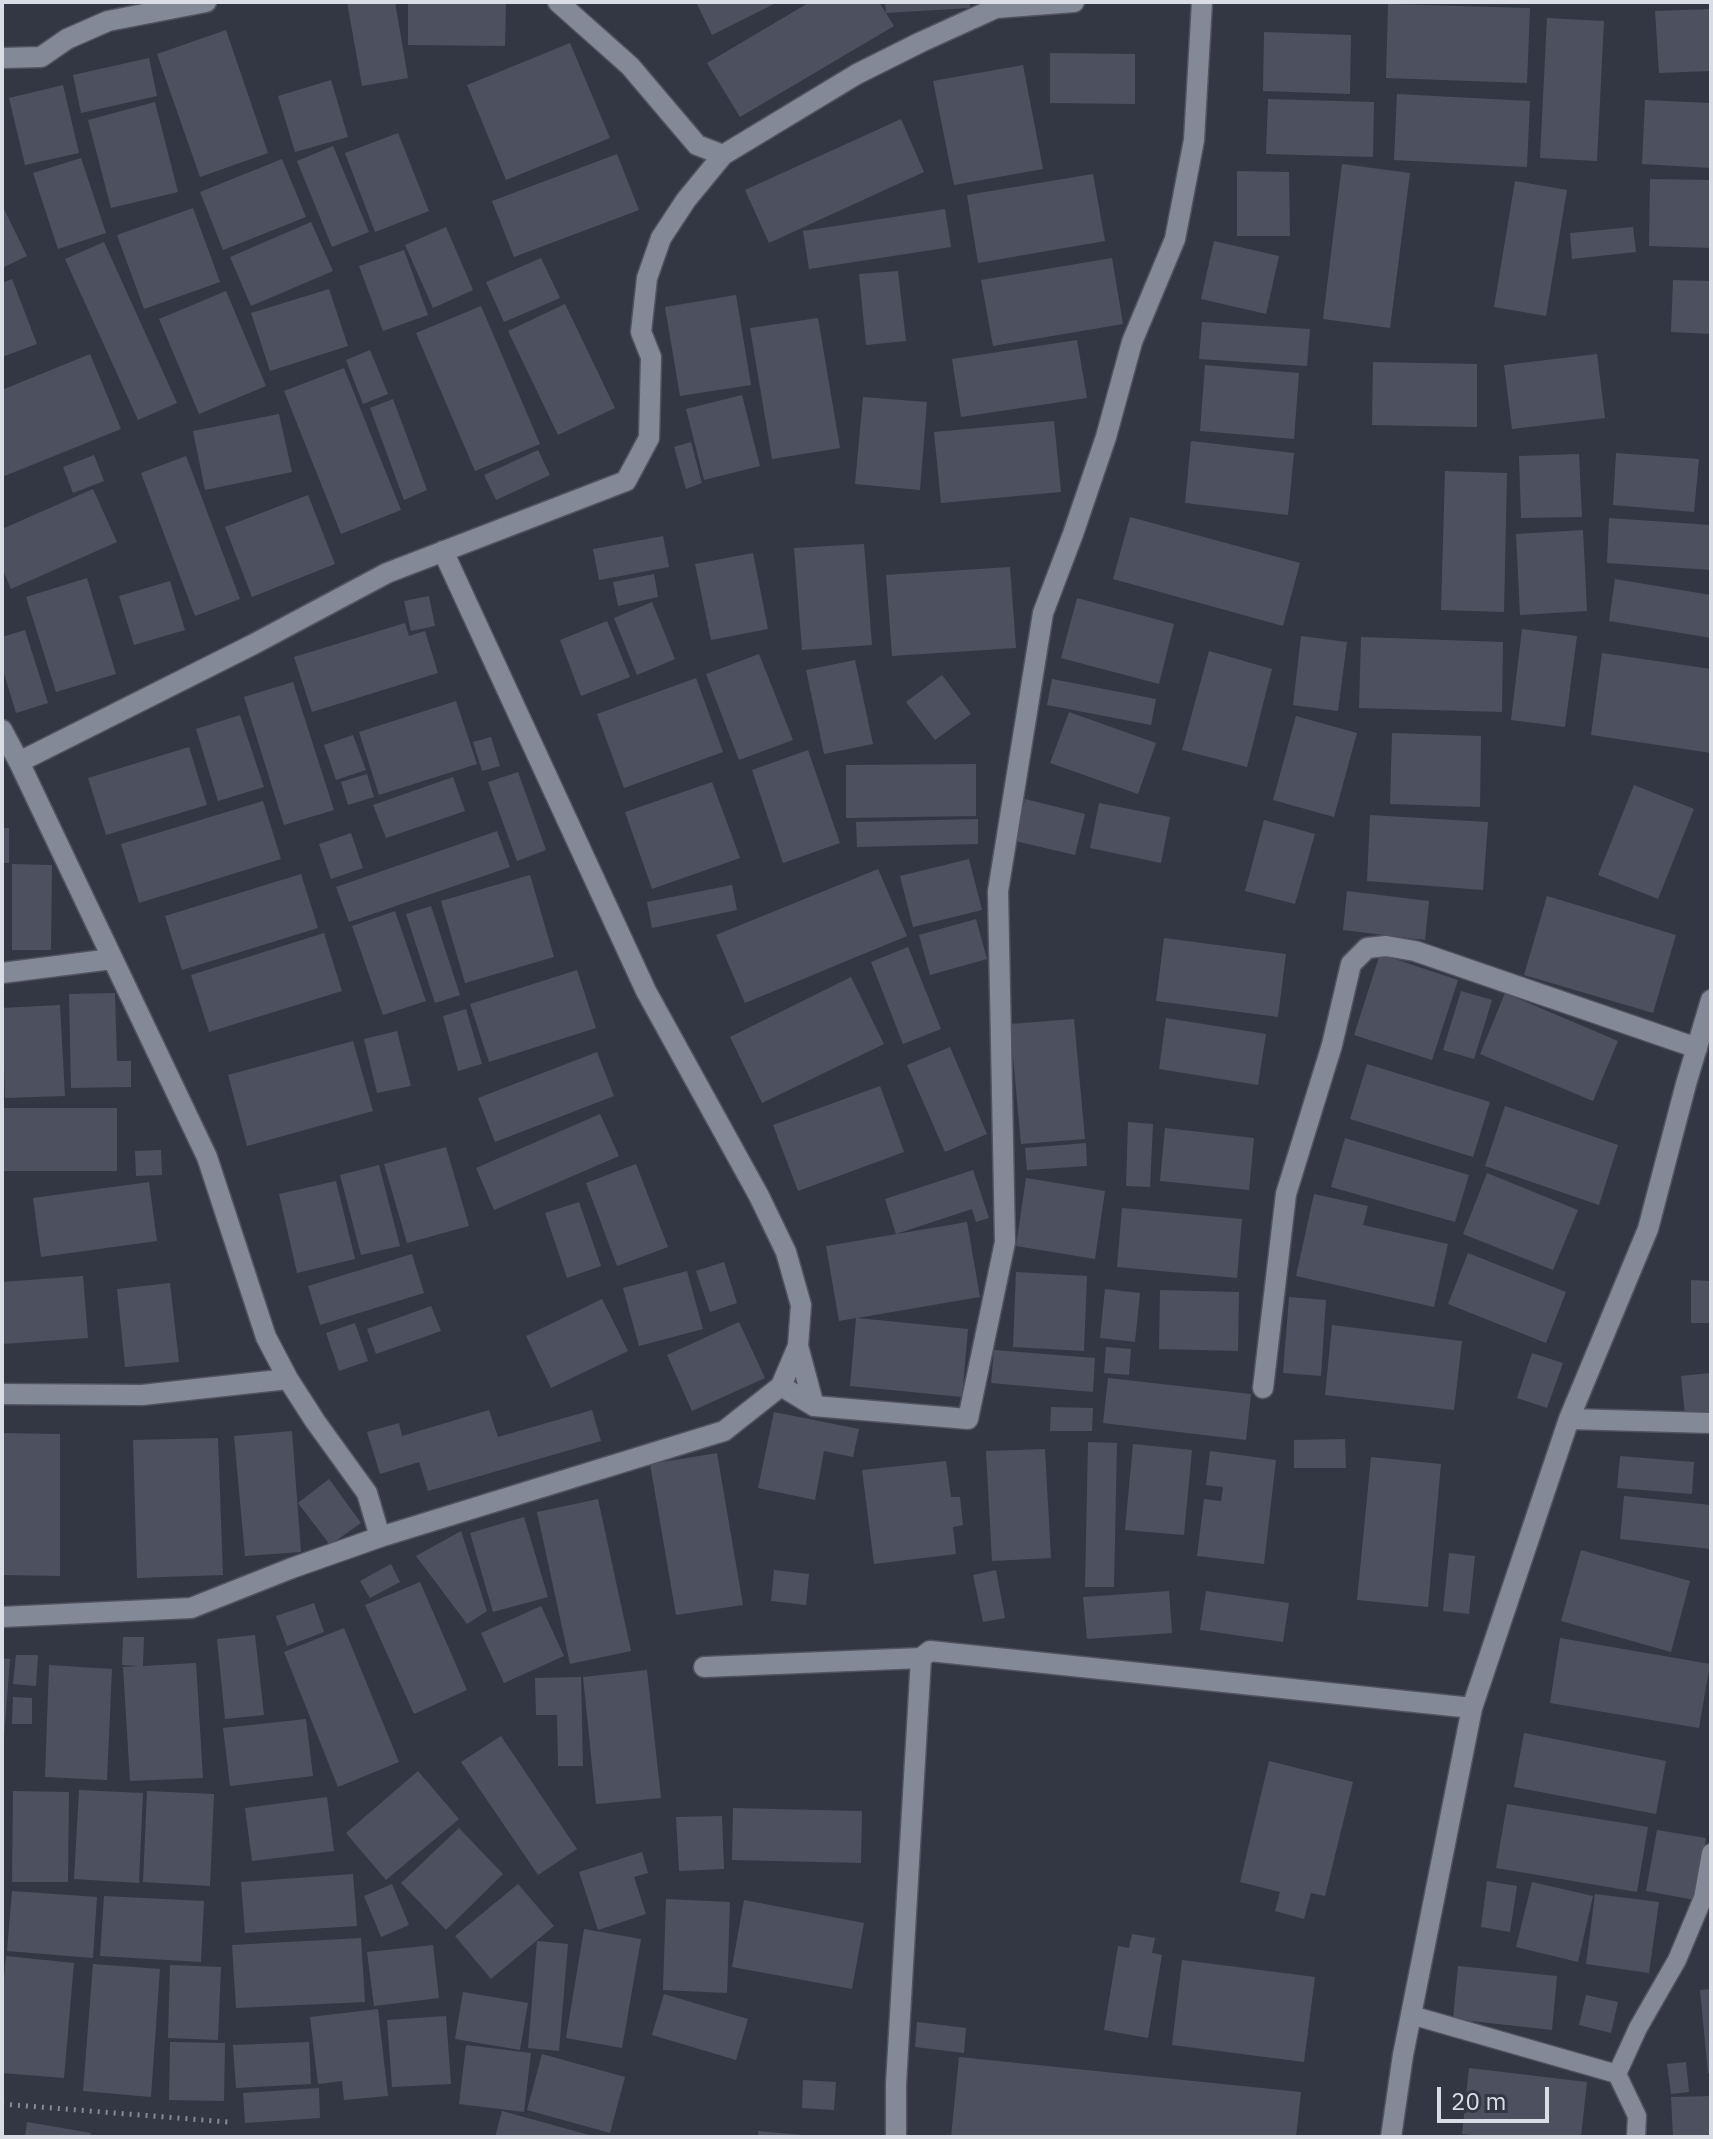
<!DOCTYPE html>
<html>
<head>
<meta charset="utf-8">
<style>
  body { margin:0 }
  #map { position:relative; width:1713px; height:2139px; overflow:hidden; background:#333744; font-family:"IBM Plex Sans",sans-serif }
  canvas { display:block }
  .frame { position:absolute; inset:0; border:4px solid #dbdde6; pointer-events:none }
  .scale { position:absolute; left:1437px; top:2087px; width:112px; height:36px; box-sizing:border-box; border:4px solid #dbdde6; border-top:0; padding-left:10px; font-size:24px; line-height:28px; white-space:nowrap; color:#dbdde6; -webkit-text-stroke:6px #333744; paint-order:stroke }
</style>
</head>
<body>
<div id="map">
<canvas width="1713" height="2139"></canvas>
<div class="frame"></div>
<div class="scale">20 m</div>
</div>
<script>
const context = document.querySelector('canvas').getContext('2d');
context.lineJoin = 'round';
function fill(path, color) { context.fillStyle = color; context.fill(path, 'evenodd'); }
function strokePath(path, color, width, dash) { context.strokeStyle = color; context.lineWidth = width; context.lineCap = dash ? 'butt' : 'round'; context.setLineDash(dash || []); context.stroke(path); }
const building = new Path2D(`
  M347,2H395L408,78L362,86Z
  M408,2H506L505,46L408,45Z
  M696,2H778L712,35Z
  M810,2H879L886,13L885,2H970V8L886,13L894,26L740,117L707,63Z
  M1388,4L1530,8L1527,83L1386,78Z
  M1711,9V71L1659,73L1655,11Z
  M1547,18L1604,21L1597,161L1540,158Z
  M226,30L268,153L200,177L157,54Z
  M1264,32L1351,35L1350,94L1263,91Z
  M570,43L610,138L506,180L467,85Z
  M1050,53L1135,54V104L1050,103Z
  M149,58L157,96L81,113L73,75Z
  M1023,65L1043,169L954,185L933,81Z
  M331,80L348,137L295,152L278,96Z
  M63,85L79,153L25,165L9,98Z
  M1397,94L1530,101L1527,167L1394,160Z
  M1268,99L1374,102L1373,157L1266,154Z
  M1645,100L1711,103V168L1642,164Z
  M155,102L178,192L111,208L88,120Z
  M901,119L924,172L769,243L745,190Z
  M398,133L429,211L375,232L345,153Z
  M333,146L369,232L332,247L297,161Z
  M617,154L639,210L514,257L492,201Z
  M81,158L106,233L58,249L33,173Z
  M282,159L306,217L223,250L200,192Z
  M1342,164L1410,173L1390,328L1323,319Z
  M1237,171L1289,172L1290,236H1237Z
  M1093,174L1105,241L978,263L967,195Z
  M1650,179L1711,180V248L1649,246Z
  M1515,181L1567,190L1546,316L1494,307Z
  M2,205L27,256L2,268Z
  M193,208L220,282L144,309L117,235Z
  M945,209L951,247L809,269L803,231Z
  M311,222L333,271L251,306L230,257Z
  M446,227L473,290L433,308L405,245Z
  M1633,227L1636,252L1572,259L1570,233Z
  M1214,241L1279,256L1266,314L1201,299Z
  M104,242L177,403L138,420L65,259Z
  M404,250L428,315L383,331L359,266Z
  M541,258L560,298L504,322L486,282Z
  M1112,258L1123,324L993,346L981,280Z
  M898,271L906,341L866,345L859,274Z
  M12,279L37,344L2,357V283Z
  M1673,280L1711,281V334L1671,332Z
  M329,289L348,346L270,371L251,313Z
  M226,291L266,386L199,414L159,319Z
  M736,295L751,385L680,396L665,307Z
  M565,304L615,408L558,435L508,331Z
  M481,306L540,444L475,471L416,333Z
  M818,318L840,448L772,459L750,328Z
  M1202,322L1310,329L1307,366L1199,359Z
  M1077,340L1087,398L961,417L952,359Z
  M370,350L388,394L363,404L346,360Z
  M90,354L121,429L2,477V390Z
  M1597,354L1605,418L1512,429L1504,365Z
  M1373,362L1477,364V427L1372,425Z
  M1205,365L1299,373L1294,439L1200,431Z
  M344,368L401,510L341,534L284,391Z
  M742,395L760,466L704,480L686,409Z
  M863,397L927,402L920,490L855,484Z
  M393,399L427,490L404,500L370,408Z
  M279,414L292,472L205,490L193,431Z
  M1054,421L1061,492L941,503L934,432Z
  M1191,441L1294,453L1288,515L1185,503Z
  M691,442L702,483L686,489L674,447Z
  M538,450L550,475L496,500L484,475Z
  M1616,453L1699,459L1694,512L1613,505Z
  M1579,454L1582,517L1521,518L1519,456Z
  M94,455L104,481L73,493L63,467Z
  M186,456L240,599L195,616L141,473Z
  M1445,471L1507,473L1504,612L1441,610Z
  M93,489L117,542L11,589L2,568V529Z
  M308,495L335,564L252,597L225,527Z
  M1130,517L1300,563L1283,626L1113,579Z
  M1609,518L1711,525V570L1607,563Z
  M1583,530L1587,611L1520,615L1516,534Z
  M663,536L669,567L599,580L593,549Z
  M864,544L872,645L802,650L794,548Z
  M753,553L768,629L711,640L695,564Z
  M1010,567L1016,648L892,656L886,575Z
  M654,574L658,597L618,606L613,582Z
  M87,578L116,674L56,692L26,597Z
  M1615,579L1711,595V638L1609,621Z
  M170,581L185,630L134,645L119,596Z
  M429,596L435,626L411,631L404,601Z
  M1077,598L1174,624L1159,684L1061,658Z
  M652,602L675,659L637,675L614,618Z
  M607,621L630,677L581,696L560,640Z
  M405,623L409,636L425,631L438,673L312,712L294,657Z
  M1522,629L1577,636L1565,727L1511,720Z
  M25,630L48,703L16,713L2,667V637Z
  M1301,636L1347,642L1338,711L1293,705Z
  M1361,637L1503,642L1502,712L1359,708Z
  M1209,651L1272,669L1247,767L1182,750Z
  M1602,653L1711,669V753L1591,735Z
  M759,654L793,740L739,760L706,674Z
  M855,660L873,744L824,754L806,670Z
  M942,675L971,714L935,740L906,702Z
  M696,678L723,752L624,788L597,714Z
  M1052,679L1156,699L1151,725L1047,705Z
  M293,682L334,810L284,825L244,697Z
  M456,701L477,764L379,795L359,732Z
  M1069,712L1156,743L1138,794L1050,763Z
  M240,715L264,787L218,801L196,729Z
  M1296,716L1357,733L1334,817L1273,800Z
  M1392,733L1481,736L1480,807L1390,804Z
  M353,735L366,770L336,780L324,745Z
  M491,737L500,766L482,771L473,742Z
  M189,747L207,805L106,835L88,778Z
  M808,750L840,843L783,863L752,770Z
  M976,764V816L846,818V765Z
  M518,772L546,850L517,861L488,782Z
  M367,774L374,797L348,805L341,782Z
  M453,777L465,811L386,838L373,805Z
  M712,782L740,858L652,889L625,812Z
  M1634,785L1694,809L1658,899L1598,875Z
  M1025,799L1085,814L1075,855L1015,841Z
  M263,801L281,859L139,903L121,844Z
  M1099,803L1170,817L1161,863L1090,848Z
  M1370,815L1488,822L1483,890L1367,881Z
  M978,819V844L857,847L856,822Z
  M1264,820L1315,834L1295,904L1245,891Z
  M2,828H9V863H2Z
  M497,831L510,867L349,922L336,887Z
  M351,833L363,868L331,879L319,844Z
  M969,859L982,910L913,927L900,876Z
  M12,864L52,865L51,950H12Z
  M878,869L907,936L745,1003L716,935Z
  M301,874L318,928L182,970L165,916Z
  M530,875L554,957L465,983L441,901Z
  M732,885L737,910L652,928L647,902Z
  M1347,891L1429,901L1425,940L1343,930Z
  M1547,896L1676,935L1653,1013L1524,975Z
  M431,906L460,995L435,1003L406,914Z
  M395,911L426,1001L383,1015L352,926Z
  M976,919L987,959L930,975L919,935Z
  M324,933L342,991L209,1032L191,975Z
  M1164,938L1286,954L1278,1017L1156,1001Z
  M908,947L941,1029L903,1044L871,962Z
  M1380,954L1458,980L1432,1060L1354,1035Z
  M577,970L596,1028L489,1062L470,1004Z
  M851,977L884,1044L762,1103L730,1037Z
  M1461,991L1492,1000L1474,1059L1443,1050Z
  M115,993L117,1061H131V1087L71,1088L69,994Z
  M1505,993L1618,1041L1593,1101L1480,1054Z
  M60,1005L65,1096L5,1098L2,1008Z
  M466,1009L482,1064L458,1071L443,1016Z
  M1166,1018L1266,1034L1258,1085L1159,1069Z
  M1074,1019L1085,1139L1021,1144L1010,1024Z
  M397,1031L411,1086L377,1093L364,1039Z
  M353,1041L373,1111L247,1146L228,1075Z
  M950,1047L987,1134L945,1152L907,1065Z
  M597,1052L614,1096L495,1142L478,1098Z
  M1367,1064L1490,1102L1473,1157L1350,1119Z
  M880,1086L904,1152L798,1191L773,1125Z
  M1505,1106L1618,1145L1599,1205L1485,1166Z
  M2,1108H117V1171H2Z
  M600,1114L619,1156L494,1210L476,1168Z
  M1128,1122L1153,1124L1150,1187L1126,1186Z
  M1165,1128L1254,1138L1249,1190L1160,1181Z
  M1345,1138L1469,1175L1455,1222L1331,1187Z
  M1086,1143L1087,1166L1027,1170L1025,1148Z
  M446,1147L469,1226L407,1243L384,1164Z
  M161,1150L162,1175L136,1176L135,1151Z
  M636,1164L668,1247L617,1266L586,1183Z
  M379,1165L400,1246L361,1255L340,1175Z
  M973,1170L989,1218L976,1222L972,1209L896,1234L885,1199Z
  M1487,1173L1578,1210L1553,1270L1463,1234Z
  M1026,1178L1105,1191L1095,1259L1016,1246Z
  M336,1181L355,1259L297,1273L279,1194Z
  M149,1182L157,1241L41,1257L33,1198Z
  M1314,1194L1368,1206L1363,1225L1448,1244L1434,1307L1296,1276Z
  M579,1202L601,1266L567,1278L545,1213Z
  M1122,1208L1242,1219L1237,1278L1117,1267Z
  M967,1222L980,1297L857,1318L968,1329L962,1397L850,1386L856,1318L839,1321L826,1246Z
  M1468,1253L1566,1292L1546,1343L1448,1304Z
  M412,1254L424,1293L320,1325L308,1286Z
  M724,1262L737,1303L710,1312L696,1271Z
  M687,1271L703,1329L639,1346L623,1288Z
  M1016,1272L1087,1276L1084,1351L1013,1347Z
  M83,1276L88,1338L2,1344V1282Z
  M1691,1280L1711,1281V1323H1691Z
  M170,1283L179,1362L125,1367L117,1289Z
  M1105,1289L1140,1293L1135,1342L1100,1338Z
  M1160,1290L1239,1292L1238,1351L1159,1349Z
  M1289,1297L1326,1300L1321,1376L1283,1373Z
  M602,1299L628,1351L551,1388L526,1336Z
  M431,1306L441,1331L376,1354L367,1329Z
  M739,1322L765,1378L692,1411L667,1355Z
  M355,1323L368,1361L339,1371L326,1333Z
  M1332,1325L1462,1341L1454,1410L1325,1395Z
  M1106,1347L1131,1349L1129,1375L1104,1373Z
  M994,1350L1095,1358L1093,1392L991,1383Z
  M1532,1353L1563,1363L1547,1408L1517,1398Z
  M1711,1373V1413L1685,1415L1681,1376Z
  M1108,1378L1251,1394L1246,1440L1103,1423Z
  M1051,1407L1093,1408L1092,1431H1050Z
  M489,1410L498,1437L592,1410L601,1441L428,1491L419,1462L380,1474L367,1432L399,1423L402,1436Z
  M774,1412L859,1429L853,1457L824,1451L815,1500L758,1488Z
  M292,1431L301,1552L245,1556L234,1436Z
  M2,1433L60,1434V1576L2,1575Z
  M218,1438L223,1575L137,1578L133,1440Z
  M1345,1439L1346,1468H1294V1440Z
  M1088,1442L1117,1443L1114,1587H1085Z
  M1133,1444L1192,1450L1184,1535L1125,1530Z
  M1045,1449L1051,1558L992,1561L986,1451Z
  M1210,1451L1276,1460L1264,1564L1197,1556L1204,1499L1221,1501L1223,1487L1206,1485Z
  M717,1453L743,1605L676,1615L650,1464Z
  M1620,1456L1694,1462L1692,1494L1617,1488Z
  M1371,1457L1441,1464L1428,1607L1357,1600Z
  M946,1461L951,1497H960L963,1525L953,1527L956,1554L874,1564L862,1470Z
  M329,1479L361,1523L330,1545L298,1503Z
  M1624,1496L1711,1505V1549L1620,1539Z
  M598,1499L631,1651L570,1664L537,1512Z
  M524,1517L548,1597L493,1612L470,1533Z
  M461,1531L487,1611L467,1624L416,1556Z
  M1581,1550L1690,1581L1671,1652L1561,1621Z
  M1449,1553L1475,1556L1469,1614L1443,1611Z
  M391,1564L400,1582L370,1598L360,1581Z
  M774,1570L809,1574L806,1605L771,1601Z
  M996,1570L1005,1618L983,1622L973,1575Z
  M420,1582L467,1690L414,1714L365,1605Z
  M1169,1591L1172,1633L1087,1639L1083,1597Z
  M1206,1591L1289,1603L1283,1642L1200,1630Z
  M314,1603L324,1632L287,1646L276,1616Z
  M541,1606L564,1656L504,1683L481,1633Z
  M344,1628L399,1762L338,1787L284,1652Z
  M255,1635L264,1715L225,1719L217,1639Z
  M123,1637H144L143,1666L196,1663L203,1778L130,1781L123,1667L138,1666L122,1665Z
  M1560,1638L1710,1664L1699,1728L1550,1703Z
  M16,1655H38L36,1686L13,1684Z
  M2,1658L10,1659L4,1738H2Z
  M49,1665L112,1669L107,1780L45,1777Z
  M647,1670L661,1798L596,1804L583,1677Z
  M581,1677L583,1766H558L557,1715H536L535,1678Z
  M13,1697L32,1698V1724H12Z
  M306,1719L313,1776L230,1786L223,1728Z
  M1524,1733L1666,1761L1656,1814L1514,1787Z
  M501,1736L577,1849L538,1875L461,1762Z
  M1269,1761L1353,1782L1325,1896L1311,1893L1304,1919L1275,1911L1280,1892L1240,1882Z
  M418,1771L459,1819L386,1880L346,1833Z
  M79,1790L143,1793L139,1883L74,1879Z
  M13,1791L69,1792L68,1882H12Z
  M147,1791L214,1794L210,1886L143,1882Z
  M327,1797L334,1851L252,1861L245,1808Z
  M1507,1804L1648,1827L1637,1892L1496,1868Z
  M733,1808L862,1811L861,1863L732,1860Z
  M722,1816L724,1869L679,1871L676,1817Z
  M459,1828L503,1874L446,1930L401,1883Z
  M1657,1830L1706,1838L1695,1900L1646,1891Z
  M642,1852L648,1873L634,1877L646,1914L598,1930L579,1872Z
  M353,1874L357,1926L245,1933L241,1882Z
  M1487,1881L1517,1886L1510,1932L1481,1927Z
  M1532,1882L1593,1896L1578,1962L1516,1947Z
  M392,1884L409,1925L381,1937L364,1896Z
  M518,1884L554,1926L491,1979L455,1936Z
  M12,1891L97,1897L93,1958L7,1951Z
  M1595,1894L1659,1902L1649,1973L1586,1964Z
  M104,1896L204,1901L201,1962L100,1956Z
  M666,1899L730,1902L727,1993L663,1990Z
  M744,1900L864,1923L852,1989L732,1967Z
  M584,1929L641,1939L622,2048L566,2038Z
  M1132,1934L1155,1938L1152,1953L1162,1955L1148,2038L1104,2030L1118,1946L1129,1948Z
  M361,1938L365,2002L236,2008L232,1945Z
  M537,1941L568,1944L559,2051L528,2048Z
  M433,1945L439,1998L374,2006L367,1952Z
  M6,1956L74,1963L64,2078L2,2073V1999Z
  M1182,1960L1315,1977L1304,2062L1172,2045Z
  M93,1964L160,1969L151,2097L83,2091Z
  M170,1965L221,1967L218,2040L168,2038Z
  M1458,1966L1557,1976L1552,2030L1453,2019Z
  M1711,1989V2073H1708L1700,1990Z
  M463,1992L528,2003L520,2050L455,2039Z
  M664,1994L748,2019L736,2060L652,2035Z
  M1586,1995L1618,2002L1611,2033L1579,2025Z
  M378,2009L388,2096L344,2100L342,2081L318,2084L310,2017Z
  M446,2016L451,2084L392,2087L387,2020Z
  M917,2022L966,2028L964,2053L915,2047Z
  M170,2042L225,2043L224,2101L169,2100Z
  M309,2042L311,2084L236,2088L233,2045Z
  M466,2045L531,2053L524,2112L459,2104Z
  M542,2054L625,2077L610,2133L527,2110Z
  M959,2057L1301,2092L1296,2137H951Z
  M1686,2062L1689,2092L1671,2094L1667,2064Z
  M1469,2068L1587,2082L1581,2137H1492L1462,2134Z
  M803,2080L836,2082L834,2110L802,2108Z
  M319,2088L320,2118L245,2123L243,2093Z
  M1711,2096V2137H1673L1671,2097Z
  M502,2111L593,2136V2137H495Z
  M27,2122L91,2133L90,2137H25Z
  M758,2131L803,2135V2137H758Z`);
const path = new Path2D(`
  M2,2104L228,2122`);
const service = new Path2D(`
  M1411,2015L1617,2074
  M1636,2137L1637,2116L1617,2074L1638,2028L1677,1960L1703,1898L1711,1853`);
const minor = new Path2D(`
  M558,2L630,66L697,145L723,155
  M2,58L41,57L67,39L108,21L206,2
  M2,730L19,762L207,1157L266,1337L288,1379L315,1421L367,1493L380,1537
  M19,762L252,645L387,573L626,481L649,438L651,357L641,332L647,278L661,238L686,200L723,155L857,74L921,42L996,8L1074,2
  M2,973L112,959
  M798,1346L814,1406
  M781,1386L814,1406L968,1419L1005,1242L998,891L1043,613L1073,534L1106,437L1132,342L1175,239L1194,140L1202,2
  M1263,1388L1286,1194L1332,1045L1351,964L1367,948L1386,946L1415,951L1697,1048
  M2,1394L142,1395L288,1379
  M1569,1419L1711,1423
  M2,1617L191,1608L292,1568L380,1537L724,1431L781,1386L798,1346L801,1305L786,1252L759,1196L646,991L443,551
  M704,1667L921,1658
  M896,2137V2084L921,1658L930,1651L1472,1708
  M1391,2137L1403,2055L1472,1708L1569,1419L1648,1229L1686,1084L1711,1000`);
fill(building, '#4d515f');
strokePath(service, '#51535f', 21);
strokePath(minor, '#51535f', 23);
strokePath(path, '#878a95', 5, [2, 6]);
strokePath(service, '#848998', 18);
strokePath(minor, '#848998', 20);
</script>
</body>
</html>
